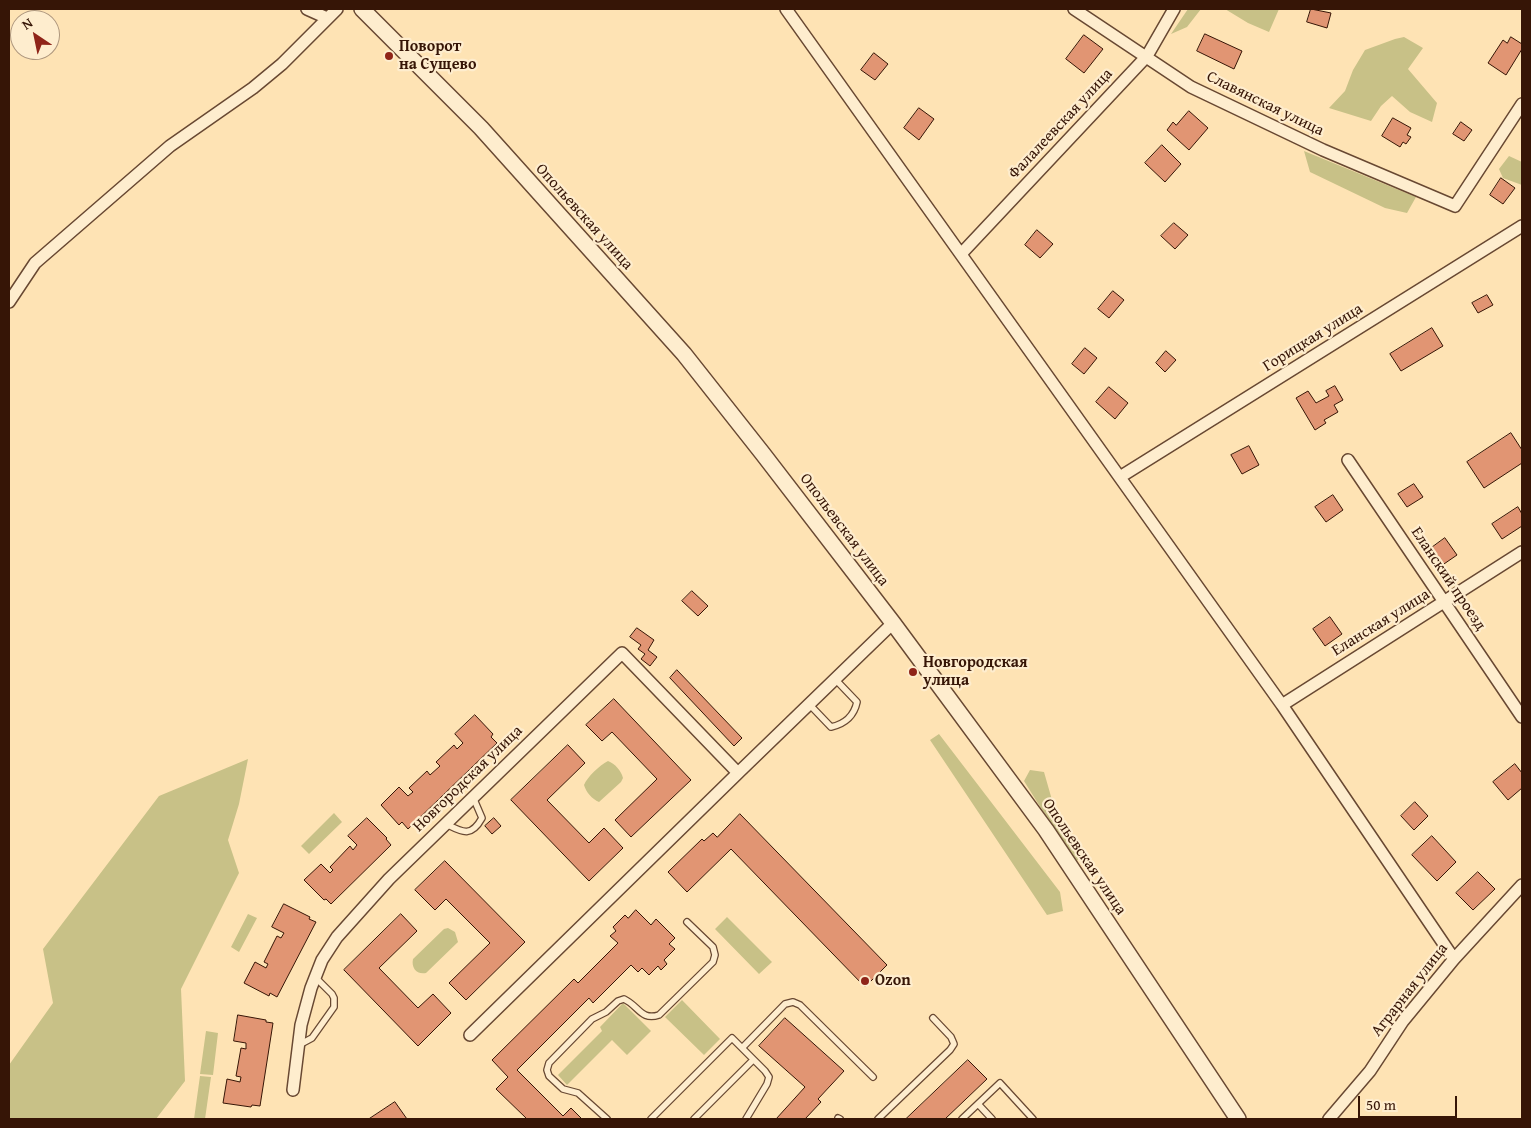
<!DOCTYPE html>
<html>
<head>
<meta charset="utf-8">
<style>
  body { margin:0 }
  #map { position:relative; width:1531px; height:1128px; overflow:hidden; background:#fee3b4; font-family:"Gentium Book Plus",serif }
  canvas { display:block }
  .frame { position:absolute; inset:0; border:10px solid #361506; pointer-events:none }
  .north { position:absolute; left:10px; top:10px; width:50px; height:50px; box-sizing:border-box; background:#feedce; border:1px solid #ae977e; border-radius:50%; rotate:326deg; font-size:14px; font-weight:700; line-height:20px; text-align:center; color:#361506 }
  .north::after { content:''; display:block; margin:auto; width:18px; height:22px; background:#8f2418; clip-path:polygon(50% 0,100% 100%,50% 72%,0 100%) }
  .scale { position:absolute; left:1358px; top:1096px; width:99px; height:22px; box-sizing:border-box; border:2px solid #361506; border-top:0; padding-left:6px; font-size:15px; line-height:18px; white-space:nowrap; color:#361506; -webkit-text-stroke:4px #feedce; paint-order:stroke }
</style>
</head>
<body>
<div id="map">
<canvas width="1531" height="1128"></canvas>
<div class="frame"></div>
<div class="north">N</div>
<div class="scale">50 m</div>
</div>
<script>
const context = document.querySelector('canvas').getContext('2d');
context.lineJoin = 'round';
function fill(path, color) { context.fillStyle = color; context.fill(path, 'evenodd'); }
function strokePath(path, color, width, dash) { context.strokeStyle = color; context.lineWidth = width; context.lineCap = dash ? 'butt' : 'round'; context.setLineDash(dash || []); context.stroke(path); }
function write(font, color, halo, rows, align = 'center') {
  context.font = font + ' "Gentium Book Plus",serif'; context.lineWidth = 4.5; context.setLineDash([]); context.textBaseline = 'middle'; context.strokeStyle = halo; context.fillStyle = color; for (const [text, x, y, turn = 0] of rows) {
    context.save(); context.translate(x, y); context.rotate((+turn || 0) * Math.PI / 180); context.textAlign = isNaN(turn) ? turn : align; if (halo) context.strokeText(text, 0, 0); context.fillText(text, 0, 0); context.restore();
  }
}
const green = new Path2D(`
  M1188,9H1201L1187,27L1171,34Z
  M1225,9H1279L1269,32L1248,23Z
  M1404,37L1423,48L1408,69L1437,103L1432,122L1410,112L1392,96L1381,106L1371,121L1329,108L1345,91L1353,70L1365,50L1395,39Z
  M1304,151L1416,197L1407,213L1385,208L1310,172Z
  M1509,156L1522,162V185L1503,178L1499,169Z
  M939,734L1060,892L1063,911L1047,915L930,740Z
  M248,759L239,804L228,840L239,873L181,989L185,1081L156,1119H9V1065L53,1003L43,949L159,796Z
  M608,761C615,764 621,770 623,778L621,782L599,802C592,799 586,792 584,785C588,776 599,766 608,761Z
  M1030,770L1044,772L1054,807L1083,852L1077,861L1069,853L1024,781Z
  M334,813L342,822L309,854L301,846Z
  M248,914L257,918L239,952L231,947Z
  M727,917L772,962L759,974L715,929Z
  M448,928L455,932L458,942L426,973C417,975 411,968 413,959L444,929Z
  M682,1000L720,1039L704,1055L665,1017Z
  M623,1003L651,1031L627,1055L612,1040L567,1085L558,1075L602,1031L600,1027Z
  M206,1031L218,1033L213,1075L200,1074Z
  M200,1076L211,1077L205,1119H194Z`);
const building = new Path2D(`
  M1311,9L1331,13L1327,28L1307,22Z
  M1205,34L1242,51L1234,69L1197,51Z
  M1084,35L1103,49L1084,73L1066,59Z
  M1511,37L1522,44V49L1506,75L1488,63L1503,40L1507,43Z
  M874,53L888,64L875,80L861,70Z
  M919,108L934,119L919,140L904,128Z
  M1189,111L1208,128L1189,150L1167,130L1173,122L1176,125Z
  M1393,118L1411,128L1407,135L1411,137L1406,144L1403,142L1400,147L1382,136Z
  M1461,122L1472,130L1464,141L1453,134Z
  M1162,145L1181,164L1165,182L1145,163Z
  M1501,178L1515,188L1503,204L1490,195Z
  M1174,223L1188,235L1175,249L1161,236Z
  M1037,230L1053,244L1040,258L1025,245Z
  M1113,291L1124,300L1109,318L1098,309Z
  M1487,295L1493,305L1478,313L1472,303Z
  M1432,328L1443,346L1401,371L1390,354Z
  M1085,348L1097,358L1084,374L1072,364Z
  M1166,351L1176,360L1165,372L1156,363Z
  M1335,386L1343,400L1334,405L1338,412L1324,420L1326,423L1315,430L1296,398L1308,391L1316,403L1329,396L1326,391Z
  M1109,387L1128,403L1115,419L1096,402Z
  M1511,433L1522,450V463L1484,488L1467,462Z
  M1249,446L1259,465L1242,474L1231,455Z
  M1414,484L1423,497L1407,507L1398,494Z
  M1333,495L1343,510L1326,522L1315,507Z
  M1518,507L1522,514V526L1502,539L1492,524Z
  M1445,538L1457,555L1441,566L1430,549Z
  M692,591L708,606L698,616L682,601Z
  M1330,617L1342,634L1325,646L1313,629Z
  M637,628L654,640L648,650L657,657L650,666L641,659L645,654L638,649L641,645L630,637Z
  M677,670L742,738L734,746L670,678Z
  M614,699L691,780L631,837L615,820L657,779L612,732L602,741L586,725Z
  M475,715L493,734L491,737L497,743L408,829L402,822L399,825L381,805L399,787L408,796L413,792L409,788L427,771L430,775L440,766L436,762L454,745L457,749L463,743L455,734Z
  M568,745L585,763L547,800L589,843L604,828L623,848L589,881L511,800Z
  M1515,764L1522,773V788L1508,800L1493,782Z
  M1415,802L1428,816L1414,830L1401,816Z
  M740,814L887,965L865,987L731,849L687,892L668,872L702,839L704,841L713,833L717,837Z
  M367,818L387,838L386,839L391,845L331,904L326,899L324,900L304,880L321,864L330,873L333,870L330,867L350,846L353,850L357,845L348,836Z
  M494,818L501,826L492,834L485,826Z
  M1432,836L1456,862L1437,881L1412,855Z
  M445,861L525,942L466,1000L449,983L490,943L446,899L435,910L415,890Z
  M1478,872L1495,889L1473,910L1456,893Z
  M284,904L310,917L309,919L316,922L277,997L270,993L269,996L244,983L255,962L266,968L268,964L264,962L277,936L281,938L284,933L272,927Z
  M636,910L651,925L656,919L675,938L669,944L675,949L664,960L667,964L661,970L658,966L649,975L642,968L638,972L631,965L593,1003L589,998L517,1070L563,1116L571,1108L582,1119H527L496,1089L508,1077L492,1060L574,979L578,983L618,943L610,936L616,931L613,927L625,915L628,918Z
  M401,914L417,931L379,968L418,1008L433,994L451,1013L418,1046L344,970Z
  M238,1015L266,1020V1022L273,1023L260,1106L252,1105L251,1107L223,1103L227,1079L240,1082L241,1077L236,1076L241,1048L246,1049V1043L234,1041Z
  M785,1018L844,1071L818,1099L821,1102L805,1119H776L805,1087L759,1046Z
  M968,1060L987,1079L945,1119H906Z
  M395,1102L407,1119H369Z`);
const service = new Path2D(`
  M809,704L831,727C845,724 854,716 857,702L835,679
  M446,824C462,832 471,838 482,818L473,797
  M299,1045L312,1038L334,1007V998L332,994L315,977
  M742,1048L765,1071L769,1077L767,1084L746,1119
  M978,1104L992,1119
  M838,1118L840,1119
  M607,1119L578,1093L563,1089L549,1076L547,1070L549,1063L592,1019L606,1012L618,1001L624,999C639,1006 641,1021 659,1015L713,962L715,955L713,947L687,922
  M651,1119L732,1038L742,1048L785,1004L793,1002L800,1005L873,1077
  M694,1119L753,1060
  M878,1119L950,1050L954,1044L951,1037L933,1018
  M962,1119L1000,1083L1033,1119`);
const minor = new Path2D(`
  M307,9L327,18
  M786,9L1282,705L1454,959
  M1074,9L1191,87L1323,150L1455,206L1522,104
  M961,254L1147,56L1174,9
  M9,302L35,263L170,146L253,88L282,64L337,9
  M1348,460L1522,717
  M1120,477L1522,226
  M1282,705L1522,552
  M470,1035L738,773
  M293,1090L301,1025L311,988L322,960L337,937L389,879L622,653L738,773L893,623
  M1329,1119L1370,1071L1403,1021L1454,959L1522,885`);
const tertiary = new Path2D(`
  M362,9L481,128L684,354L763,454L893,623L1046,830L1238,1119`);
const markers = [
  [389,56,5,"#8f2418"],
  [913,672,5,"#8f2418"],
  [865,981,5,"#8f2418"]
];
const poiNames = [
  ["Поворот",399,47],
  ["на Сущево",399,65],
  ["Новгородская",923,663],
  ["улица",923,681],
  ["Ozon",875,981]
];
const streetNames = [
  ["Славянская улица",1265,104,26],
  ["Фалалеевская улица",1061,124,-47],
  ["Опольевская улица",584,217,48],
  ["Горицкая улица",1313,338,-32],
  ["Опольевская улица",844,530,53],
  ["Еланский проезд",1448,579,56],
  ["Еланская улица",1381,623,-32],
  ["Новгородская улица",468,779,-44],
  ["Опольевская улица",1084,857,56],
  ["Аграрная улица",1410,990,-52]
];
fill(green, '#c8c187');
fill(building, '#e19573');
strokePath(building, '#361506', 1);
strokePath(service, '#684832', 8);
strokePath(minor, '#684832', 14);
strokePath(tertiary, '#684832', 18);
strokePath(service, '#feedce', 5.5);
strokePath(minor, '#feedce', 11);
strokePath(tertiary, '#feedce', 15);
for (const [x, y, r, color] of markers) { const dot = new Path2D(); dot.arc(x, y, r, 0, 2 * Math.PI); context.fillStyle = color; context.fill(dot); strokePath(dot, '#feedce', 2); }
write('bold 16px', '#361506', '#feedce', poiNames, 'left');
write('16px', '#361506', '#feedce', streetNames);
</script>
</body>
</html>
